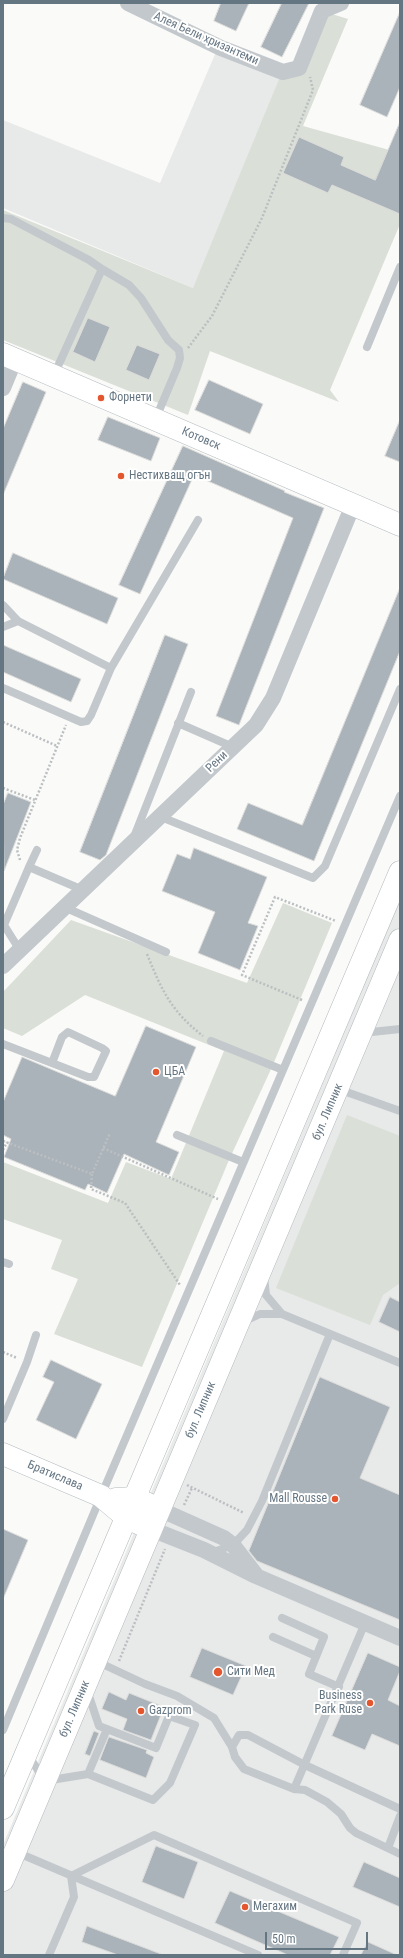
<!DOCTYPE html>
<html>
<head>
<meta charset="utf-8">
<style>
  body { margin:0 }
  #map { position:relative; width:403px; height:1958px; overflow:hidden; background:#fafaf8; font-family:"Roboto Condensed",sans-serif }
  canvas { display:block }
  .frame { position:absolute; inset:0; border:4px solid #657683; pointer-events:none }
  .scale { position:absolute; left:265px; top:1932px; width:103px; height:18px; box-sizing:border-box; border:2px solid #657683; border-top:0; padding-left:5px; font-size:12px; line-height:14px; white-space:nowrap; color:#657683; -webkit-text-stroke:3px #fff; paint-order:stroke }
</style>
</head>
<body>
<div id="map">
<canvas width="403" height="1958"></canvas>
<div class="frame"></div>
<div class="scale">50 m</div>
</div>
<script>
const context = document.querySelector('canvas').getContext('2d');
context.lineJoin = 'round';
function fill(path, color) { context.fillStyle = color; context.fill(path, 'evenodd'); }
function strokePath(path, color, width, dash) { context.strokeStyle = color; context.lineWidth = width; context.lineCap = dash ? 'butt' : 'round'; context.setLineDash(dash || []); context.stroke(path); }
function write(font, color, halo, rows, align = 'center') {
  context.font = font + ' "Roboto Condensed",sans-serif'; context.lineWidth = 4; context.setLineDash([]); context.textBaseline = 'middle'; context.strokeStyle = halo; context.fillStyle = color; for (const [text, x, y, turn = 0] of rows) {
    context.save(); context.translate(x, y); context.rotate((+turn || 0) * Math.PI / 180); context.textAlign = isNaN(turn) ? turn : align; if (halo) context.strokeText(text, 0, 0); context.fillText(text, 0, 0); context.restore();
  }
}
const built = new Path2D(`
  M219,45L282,72L228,212L193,288L3,208V120L160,183Z
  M400,900V1955H3V1845Z`);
const green = new Path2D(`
  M322,11L348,19L303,126L400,153V224L330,390L339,402L210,351L188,415L3,340V210L193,288L282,72L299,68Z
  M283,903L332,923L272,1067L229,1160L142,1367L54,1334L78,1279L51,1269L62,1240L3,1219V1162L108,1203L126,1162L171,1179L224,1051L85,995L22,1036L3,1028V992L71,920L247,983Z
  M347,1115L400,1136V1283L383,1295L370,1325L276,1288Z`);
const building = new Path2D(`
  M221,3H249L236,31L214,21Z
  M282,3H309L282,57L261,47Z
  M400,12V87L387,117L360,105Z
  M400,122V214L332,185L328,193L283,173L299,137L344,157L341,165L375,180Z
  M88,318L110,327L95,362L73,352Z
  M137,345L160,354L149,380L126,370Z
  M209,380L263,404L250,434L195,410Z
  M23,382L46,392L3,495V429Z
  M108,417L160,438L151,461L98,440Z
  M400,420V462L385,456Z
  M183,446L285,491L284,492L324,508L239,725L216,716L293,518L194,475L140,594L119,585Z
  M13,553L118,598L107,624L3,579Z
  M400,588V651L314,861L237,829L248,803L302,825Z
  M165,635L188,644L106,855L100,860L80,852Z
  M3,645L81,679L71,702L3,672Z
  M8,793L31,802L4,871L3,805Z
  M194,848L267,877L248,923L258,926L240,970L198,953L215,912L162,891L177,854L190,859Z
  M146,1026L196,1047L156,1142L179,1152L169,1175L124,1154L107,1193L88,1184L85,1190L4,1157L11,1139L3,1135V1102L22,1057L115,1096Z
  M390,1297L400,1302V1332L379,1322Z
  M51,1360L102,1384L76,1439L36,1420L54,1382L43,1377Z
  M320,1377L390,1407L360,1478L400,1495V1620L257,1561L249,1551Z
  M3,1529L28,1540L3,1599Z
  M202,1648L246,1666L233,1695L190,1677Z
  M368,1653L400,1667V1671L388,1700L400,1706V1746L372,1734L365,1750L332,1736Z
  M109,1692L126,1700L129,1693L164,1707L151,1740L123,1730L127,1719L102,1709Z
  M94,1731L99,1733L90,1756L85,1754Z
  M109,1737L147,1750L146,1753L154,1757L146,1778L100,1760Z
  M156,1846L198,1862L184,1899L142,1882Z
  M364,1862L400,1878V1907L353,1887Z
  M230,1891L339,1937L330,1955H288L215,1923Z
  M87,1926L161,1954V1955H118L82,1942Z
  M368,1942L397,1955H361Z`);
const path = new Path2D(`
  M188,348L212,316L262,218L313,90L310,77
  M3,722L57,746
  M3,788L35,800
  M20,860L17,850L20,838L66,725
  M147,954C162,991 171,1011 203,1036
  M302,1000L242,975L275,897L336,921
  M3,1141L92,1174L110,1133
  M103,1148L218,1199
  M3,1150L7,1142
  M92,1174L91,1189L125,1203L180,1285
  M3,1352L17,1358
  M187,1485L244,1513
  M184,1505L192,1488
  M119,1661L165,1549`);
const lane = new Path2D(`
  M3,218L11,219L89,260L102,269L54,375
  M102,269L129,285L141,298L168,340L179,350L180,358L177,368L156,418
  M367,347L400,267
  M3,605L18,621L111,668L198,520
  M3,627L18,621
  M3,688L81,722L87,721L91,715L111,668
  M178,723L233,747
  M161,817L313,878L325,866L400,689
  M134,837L191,692
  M29,867L37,850
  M64,907L166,952
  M19,949L4,925L29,867L83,890
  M362,1033L400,1029
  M211,1041L283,1070
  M3,1044L88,1077H94L106,1051L102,1048L68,1032L62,1037L52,1063
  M338,1089L400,1111
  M177,1135L243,1162
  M3,1262L9,1264
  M264,1277L266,1295L282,1314L400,1363
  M243,1322L260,1314H282
  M3,1419L27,1362L36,1335
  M211,1553L233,1545L247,1530L262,1501L330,1334
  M282,1618L324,1637L309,1674L339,1687
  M273,1637L316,1656
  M96,1661L145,1684L177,1696L214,1718L232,1747L235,1757L244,1769L294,1789L305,1790L327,1802L341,1814L350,1828L356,1833L400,1854
  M3,1730L101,1496L400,796
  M232,1747L239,1735H248L305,1765L400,1809
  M28,1755L45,1781L88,1774L153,1800L170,1783L195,1725L169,1716L156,1748L99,1726L87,1690
  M88,1774L107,1729
  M294,1789L365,1623
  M388,1848L400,1816
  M16,1852L258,1955
  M71,1876L154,1835L357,1923L343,1955
  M49,1955L74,1897L71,1876`);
const street = new Path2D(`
  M128,3L221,48L283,72L299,68L322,11L341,3
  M3,388L15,359
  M3,966L256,725L273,698L353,505
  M159,1509L224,1538L233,1545L256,1575
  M151,1529L204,1550L256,1576L400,1638`);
const secondary = new Path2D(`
  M3,354L400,525
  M3,1454L101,1496L127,1518L151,1529
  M116,1499L135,1498L159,1509`);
const primary = new Path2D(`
  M3,1808L400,872
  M3,1880L400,940`);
const markers = [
  [101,398,4,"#e4572e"],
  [121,476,4,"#e4572e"],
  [156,1072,4,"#e4572e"],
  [335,1499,4,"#e4572e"],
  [218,1672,5,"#e4572e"],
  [370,1703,4,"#e4572e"],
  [141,1711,4,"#e4572e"],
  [245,1907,4,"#e4572e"]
];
const streetNames = [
  ["Алея Бели хризантеми",206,39,24],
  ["Котовск",201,439,23],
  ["Рени",217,762,-44],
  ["бул. Липник",328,1112,-67],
  ["бул. Липник",201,1410,-67],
  ["Братислава",55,1476,23],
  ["бул. Липник",75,1709,-67]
];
const poiNames = [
  ["Форнети",109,398],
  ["Нестихващ огън",129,476],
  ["ЦБА",164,1072],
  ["Mall Rousse",327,1499,"right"],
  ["Сити Мед",227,1672],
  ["Business",362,1696,"right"],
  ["Park Ruse",362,1710,"right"],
  ["Gazprom",149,1711],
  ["Мегахим",253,1907]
];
fill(built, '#e8e9e9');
fill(green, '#dadfd7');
fill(building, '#aab3b9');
strokePath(building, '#dcdcda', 1);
strokePath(secondary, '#b3babf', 23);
strokePath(primary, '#b5babe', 23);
strokePath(path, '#bbbfc2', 2.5, [2, 2]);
strokePath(lane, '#c3c8cc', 8);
strokePath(street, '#c3c8cc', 16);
strokePath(secondary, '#fff', 22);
strokePath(primary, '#fff', 22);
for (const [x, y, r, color] of markers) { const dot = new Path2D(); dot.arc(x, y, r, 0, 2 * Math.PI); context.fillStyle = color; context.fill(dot); strokePath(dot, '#fff', 1.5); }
write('12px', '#657683', '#fff', streetNames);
write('12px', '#657683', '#fff', poiNames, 'left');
</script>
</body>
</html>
